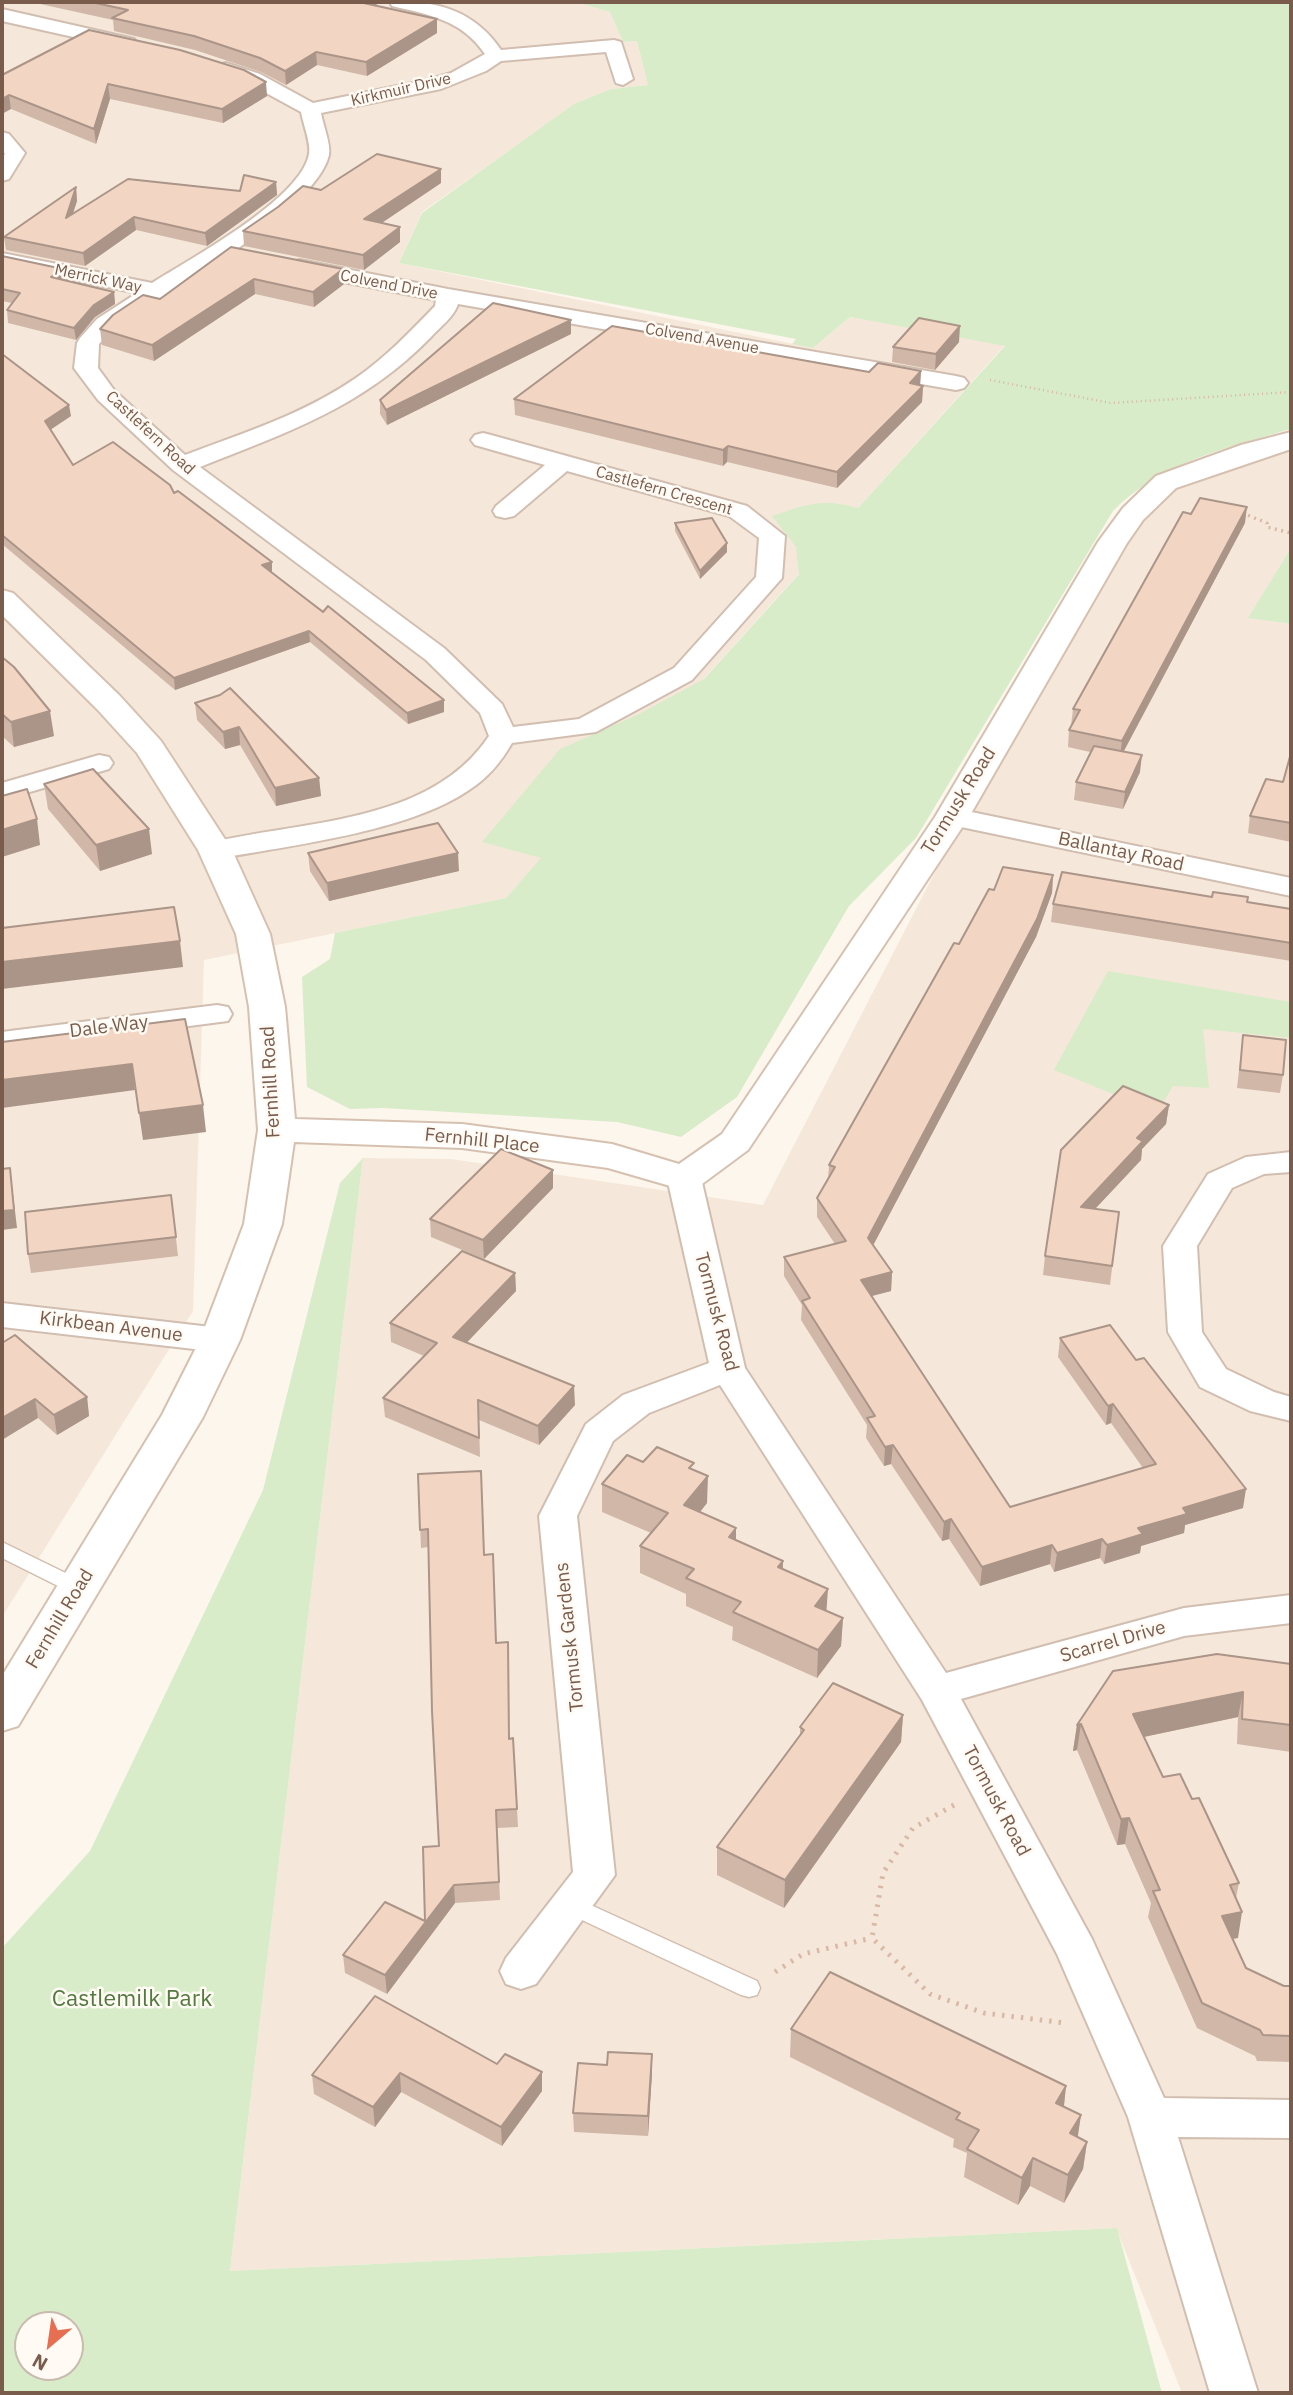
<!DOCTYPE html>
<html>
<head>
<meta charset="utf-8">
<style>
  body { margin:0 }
  #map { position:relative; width:1293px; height:2395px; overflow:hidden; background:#fdf6ec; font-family:"IBM Plex Sans",sans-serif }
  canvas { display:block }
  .frame { position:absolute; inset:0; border:4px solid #7a5c4d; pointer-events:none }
  .north { position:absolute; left:14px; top:2311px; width:70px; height:70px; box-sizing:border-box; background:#fffaf3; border:2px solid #cabbb1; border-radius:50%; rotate:209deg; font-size:19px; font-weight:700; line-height:28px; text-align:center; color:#7a5c4d }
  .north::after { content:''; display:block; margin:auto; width:24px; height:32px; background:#e76f51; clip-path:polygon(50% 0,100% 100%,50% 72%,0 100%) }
</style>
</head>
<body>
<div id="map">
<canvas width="1293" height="2395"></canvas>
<div class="frame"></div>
<div class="north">N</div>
</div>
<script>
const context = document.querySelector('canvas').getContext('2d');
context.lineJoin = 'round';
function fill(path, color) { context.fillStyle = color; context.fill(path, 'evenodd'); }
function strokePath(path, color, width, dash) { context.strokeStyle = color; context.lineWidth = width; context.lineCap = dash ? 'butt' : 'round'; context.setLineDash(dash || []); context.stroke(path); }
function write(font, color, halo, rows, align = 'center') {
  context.font = font + ' "IBM Plex Sans",sans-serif'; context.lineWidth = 5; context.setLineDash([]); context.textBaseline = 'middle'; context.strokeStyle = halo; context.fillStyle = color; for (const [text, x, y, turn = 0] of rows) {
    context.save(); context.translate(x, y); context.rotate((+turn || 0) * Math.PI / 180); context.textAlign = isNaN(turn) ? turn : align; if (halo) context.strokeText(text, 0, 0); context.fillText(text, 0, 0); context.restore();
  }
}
const residential = new Path2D(`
  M2,2H575L610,12L623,42L637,41L648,85L611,89L575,104L422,212L399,263L813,348L850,317L1005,345L506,898L204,960L193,1311L2,1617Z
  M1291,444V548L1249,618L1291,624V2393H1182L1116,2228L230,2271L363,1158L451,1159L763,1205L965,814L1121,545L1172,486Z`);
const green = new Path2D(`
  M575,2H1291V429C1228,447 1160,463 1113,511L916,838L849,906L737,1097L681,1137L617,1122L383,1108L350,1109L307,1087L302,977L330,959L335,933L506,898L541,858L482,842L560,749L637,715L704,679L799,574L796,547L772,516C807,504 822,498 858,508L1005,346L850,317L813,348L792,344L796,339L399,263L422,213L574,104L611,89L648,85L637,41L623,42L610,12Z
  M1291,548V624L1248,618Z
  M1108,971L1291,1002V1038L1203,1029L1209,1088L1173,1086L1157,1112L1054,1070Z
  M363,1158L230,2271L1117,2228L1162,2393H2V1948L90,1851L263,1490L340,1183ZM70,2325V2367H28V2325Z`);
const pathFar2 = new Path2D(`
  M990,380L1111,403L1291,392`);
const pathFar1 = new Path2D(`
  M1242,513L1267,523V527L1291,533`);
const path = new Path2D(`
  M954,1805L913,1828L883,1873L872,1938L930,1994L984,2013L1065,2023
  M775,1972L803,1954L872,1938`);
const lane = new Path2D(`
  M2,1542L86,1583L89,1588L86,1593L79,1595L72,1593L2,1558Z
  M571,1896L757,1981L760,1988L757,1995L749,1997L741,1995L563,1911L560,1905L563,1899Z`);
const street = new Path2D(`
  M390,2C436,0 474,10 501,50L614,40L621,42L633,79L623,85L616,83L606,52L501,61L486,71L441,89L321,113C323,125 331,144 329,155C316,211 163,296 113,329L99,344L98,368L114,390L185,455C243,433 304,414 356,378C385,358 411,331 435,306L436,300L292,272L289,267L292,262L300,260L448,289L956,376L964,378L968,383L964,388L956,390L458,304C454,317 440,327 431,337C363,407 288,432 200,467L444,648L502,704L513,727L579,719L674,668L756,577L759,538L729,516L567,471L514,516L505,518L496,516L493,511L496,506L545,465L475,445L471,440L475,435L483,433L491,435L747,506L785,536L782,578L692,680L596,732L512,743C501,762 488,778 469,790C408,832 288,846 215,859L205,856L201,850L205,844C299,820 429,826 489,736L480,713L426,660L173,470L98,400L74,368L77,343L80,338L97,319L137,293L2,265V253L152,283C190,259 301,199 309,154C311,143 303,124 301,112L246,82L219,73L216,69L219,65L226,63L260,74L313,103L427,80L451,73L485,54C462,20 430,15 392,6Z
  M2,9L134,39L137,43L127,49L2,21Z
  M2,132L9,134L25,153L9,179L2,181V158L5,154L2,150Z
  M99,755L109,757L113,763L109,769L2,800V783Z
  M952,808L1291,878V896L942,823L938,817L942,811Z
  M217,1005L228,1007L232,1014L228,1021L2,1050V1032Z
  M1291,1152V1172L1264,1174L1232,1188L1197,1246L1202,1332L1226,1369L1274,1392L1291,1397V1421L1250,1411L1200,1387L1168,1332L1163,1246L1208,1174L1246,1157Z
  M684,1167L696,1171L701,1178L745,1368L946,1673L1184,1608L1291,1595V1623L1184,1636L961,1699L1092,1939L1164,2098L1291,2100V2138L1178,2137L1258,2393H1210L1128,2117L1057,1954L922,1700L720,1385L649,1413L613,1441L577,1516L615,1875L536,1984L521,1989L506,1984L500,1971L506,1958L573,1872L539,1516L586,1424L623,1395L709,1363L667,1178L672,1171Z
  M2,1303L220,1328L232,1332L238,1340L232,1348L220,1352L2,1327Z`);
const secondary = new Path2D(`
  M1291,432V449L1176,488L1143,520L1127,543L969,817L748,1150L698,1187L684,1190L608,1168L462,1148L294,1142L282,1224L240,1340L203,1417L18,1726L2,1731V1676L162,1415L200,1340L244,1224L258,1130L249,1007L236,934L198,850L137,753L97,709L2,615V590L13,593L119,695L161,741L232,850L270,934L285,1007L295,1119L462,1124L612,1144L679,1164L722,1134L935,817L1098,542L1123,508L1156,476L1241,445Z`);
const wall = new Path2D(`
  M31,2H381L375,5L437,33L367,76L317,65L286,85L261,72L195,50L114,31L113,20Z
  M2,75L267,96L223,123L110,99L96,144L11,109Z
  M276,182L277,195L207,246L136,230L85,266L6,250L4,237L76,187L77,201L73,214L240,191Z
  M441,183L382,223L400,242L364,270L244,246L243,231L321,190Z
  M231,247L343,269L344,284L314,307L255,294L154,361L102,345L100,329L160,299Z
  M2,256L63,269L65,280L114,292L115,304L95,317L76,340L8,323L7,310L12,303L2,301Z
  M571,320V334L387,425L380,414V400Z
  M959,342L935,370L892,362L893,347Z
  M2,354L71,416L51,429L73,465L174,493L272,562V573L444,700V712L408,724L310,642L175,690L2,544Z
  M921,371L920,385L923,386L922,402L837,488L727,462L723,466L515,415L514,399L869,372Z
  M675,523L727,552L700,579L675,531Z
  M1245,523L1124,751L1140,772L1123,809L1074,800L1076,782L1090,752L1068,747L1069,730L1071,726L1073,709Z
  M2,657L54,736L14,747L2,736Z
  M220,695L319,778L321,796L276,806L240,745L225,749L197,720L195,703Z
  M1291,753V842L1248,833L1250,816L1283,782Z
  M44,784L152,854L100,871L48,809Z
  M308,853L459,871L329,901L310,871Z
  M1053,875L1052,893L1036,937L873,1245L892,1272L891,1291L872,1296L1010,1507L1143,1468L1111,1423L1106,1425L1058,1357L1060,1338L1243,1508L1185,1525L1184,1533L1141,1546L1140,1553L1104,1564L1100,1558L1054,1572L1050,1564L980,1586L949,1539L942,1541L891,1464L884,1466L866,1438L867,1425L801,1320L802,1305L784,1276V1257L835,1244L817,1217V1198L828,1179L829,1165L959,944L994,890Z
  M1212,897H1248V902L1291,909V961L1051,922L1053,904Z
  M1243,1035L1283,1075L1280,1093L1237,1088Z
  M1169,1105L1166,1124L1142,1149L1141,1160L1095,1209L1119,1212L1110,1285L1043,1275L1045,1256Z
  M553,1170V1188L484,1259L431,1237L430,1219Z
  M171,1195L178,1256L31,1273L28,1254Z
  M515,1273L516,1291L467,1342L575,1405L539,1445L479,1420L480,1457L385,1417L383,1398L424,1356L391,1342L390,1323Z
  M2,1343L87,1397L89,1416L57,1435L38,1418Z
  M643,1462L694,1470L707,1503L700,1512L736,1528V1540L783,1561V1570L826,1611L843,1618L841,1646L817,1678L732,1640L733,1627L686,1606V1594L640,1573V1546L651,1533L602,1512V1484Z
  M418,1474L484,1555L510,1739L513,1738L518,1827L497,1828L500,1900L455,1903L387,1994L345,1973L343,1955L425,1921L439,1846L429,1547L421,1548Z
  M1291,1664V1752L1237,1744L1238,1717L1144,1737L1163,1777L1192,1799L1239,1883L1236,1898L1238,1938L1233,1939L1246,1968L1284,1986H1291V2062L1257,2061L1255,2056L1197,2028L1148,1917L1151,1903L1125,1844L1117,1845L1077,1750L1073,1751L1077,1725Z
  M903,1715L901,1742L784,1908L717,1875V1847L800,1736V1727Z
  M791,2029L1066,2086L1064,2106L1081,2115L1077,2137L1087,2142L1083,2169L1064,2203L1030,2186L1018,2205L964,2177L967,2153L953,2147L954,2139L790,2057Z
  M652,2054V2073L648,2136L574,2132L573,2113L607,2065Z
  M497,2064L542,2091L502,2146L401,2092L375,2127L314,2094L312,2075Z`);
const shadedWall = new Path2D(`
  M357,2H381L358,15Z
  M437,19V33L367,76L366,62Z
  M316,52L317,65L286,85L285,71Z
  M266,82L267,96L223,123L222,109Z
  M108,84L110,99L96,144L94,129Z
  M9,95L11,109L2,114V99Z
  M441,169V183L365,234L364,219Z
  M276,182L277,195L207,246L205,233Z
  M76,187L77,201L67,231L66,218Z
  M134,217L136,230L85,266L83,253Z
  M400,227V242L364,270L363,255Z
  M63,269L65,281L51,277Z
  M343,269L344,284L314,307L313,292Z
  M254,279L255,294L154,361L152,345Z
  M114,292L115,304L95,317L76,340L74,328L94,305Z
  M571,320V334L387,425L386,410Z
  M960,326L959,342L935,370L936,354Z
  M921,371L920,386L910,383Z
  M923,386L922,402L837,488V472Z
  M69,405L71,416L47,432L45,421Z
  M728,446L727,462L723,466V450Z
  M1247,507L1245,523L1120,758L1122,741Z
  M727,543V552L700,579V571Z
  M272,562V573L262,565Z
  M309,631L310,642L175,690L174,678Z
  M444,700V712L408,724L407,713Z
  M50,711L54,736L14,747L11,722Z
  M239,727L240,745L225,749L223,732Z
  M1142,755L1140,772L1123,809L1125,792Z
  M319,778L321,796L276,806L275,788Z
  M37,819L40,845L2,857V830Z
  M149,829L152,854L100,871L96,845Z
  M458,853L459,871L329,901L327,883Z
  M1053,875L1052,893L1036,937L867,1257L868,1238Z
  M180,941L183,967L2,989V962Z
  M132,1064L135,1090L2,1108V1080Z
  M203,1105L206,1132L143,1140L139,1113Z
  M1169,1105L1166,1124L1142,1149L1141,1160L1079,1226L1081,1207L1137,1138Z
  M10,1168L17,1228L2,1230V1211Z
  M553,1170V1188L484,1259L483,1240Z
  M892,1272L891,1291L860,1299L861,1280Z
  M515,1273L516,1291L454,1356L453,1337Z
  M574,1386L575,1405L539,1445L538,1426Z
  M87,1397L89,1416L57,1435L54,1415Z
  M35,1399L38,1418L2,1440V1418Z
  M1113,1404L1111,1423L1106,1425L1108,1406Z
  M893,1445L891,1464L884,1466L885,1447Z
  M708,1476L707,1503L683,1533L684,1505Z
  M1246,1489L1243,1508L1185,1525L1184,1533L1141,1546L1140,1553L1104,1564L1107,1545L1138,1528L1183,1508Z
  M951,1519L949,1539L942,1541L944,1522Z
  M736,1528V1556L729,1537Z
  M1102,1539L1100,1558L1054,1572L1057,1553Z
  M1052,1545L1050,1564L980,1586L982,1567Z
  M783,1561L782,1589L778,1567Z
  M828,1589L826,1617L815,1606Z
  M843,1618L841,1646L817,1678L818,1650Z
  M1243,1692L1238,1717L1129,1740L1133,1714Z
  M903,1715L901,1742L784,1908L785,1880Z
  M1081,1724L1077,1750L1073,1751L1077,1725Z
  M1129,1818L1125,1844L1117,1845L1121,1819Z
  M454,1885L455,1903L387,1994L385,1975Z
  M1242,1912L1238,1938L1217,1941L1222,1916Z
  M652,2054V2073L648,2136V2116Z
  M542,2072V2091L502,2146L501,2127Z
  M400,2073L401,2092L375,2127L373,2107Z
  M1066,2086L1063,2114L1056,2103Z
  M1081,2115L1077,2142L1070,2133Z
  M1087,2142L1083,2169L1064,2203L1068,2175Z
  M1033,2158L1030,2186L1018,2205L1022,2178Z`);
const building = new Path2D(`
  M91,2H359L437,19L366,62L316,52L285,71L260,58L194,36L112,18L128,10Z
  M89,30L180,50L244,70L266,82L222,109L108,84L94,129L9,95L2,99V75Z
  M377,154L441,169L364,219L400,227L363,255L243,231L278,207L303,186L321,190Z
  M244,175L276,182L205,233L134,217L83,253L4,237L76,187L66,218L128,179L240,191Z
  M231,247L343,269L313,292L254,279L152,345L100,329L113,315L143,295L160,299Z
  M2,256L63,269L51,277L114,292L94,305L74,328L7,310L20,293L2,289Z
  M493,303L571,320L386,410L380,400Z
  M919,318L960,326L936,354L893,347Z
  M612,326L869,372L878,363L921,371L910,383L923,386L837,472L728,446L723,450L514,399Z
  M2,354L69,405L45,421L73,465L113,442L170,485L174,493L178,491L272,562L262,565L323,612L328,606L444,700L407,713L309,631L174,678L2,535Z
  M1200,498L1247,507L1122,741L1069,730L1080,710L1073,709L1183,512L1191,514Z
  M712,518L727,543L700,571L675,523Z
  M2,657L14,667L50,711L11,722L2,714Z
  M230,688L319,778L275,788L239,727L223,732L195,703L220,695Z
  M1094,746L1142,755L1125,792L1076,782Z
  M1291,753V823L1250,816L1266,779L1283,782Z
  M93,769L149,829L96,845L44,784Z
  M27,789L37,819L2,830V796Z
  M438,823L458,853L327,883L308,853Z
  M1003,867L1053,875L1037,919L868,1238L892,1272L861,1280L1010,1507L1156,1464L1113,1404L1108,1406L1060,1338L1110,1325L1136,1360L1144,1358L1246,1489L1183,1508L1187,1514L1138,1528L1143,1534L1107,1545L1102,1539L1057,1553L1052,1545L982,1567L951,1519L944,1522L893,1445L885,1447L867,1418L875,1416L802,1301L810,1298L784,1257L846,1241L817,1198L835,1167L829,1165L954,943L959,944L989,889L994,890Z
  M1062,872L1212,897L1213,892L1248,897L1247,902L1291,909V943L1053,904Z
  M174,907L180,941L2,962V928Z
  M185,1019L203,1105L139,1113L132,1064L2,1080V1042Z
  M1243,1035L1286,1040L1283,1075L1240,1070Z
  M1123,1086L1169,1105L1137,1138L1143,1141L1081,1207L1119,1212L1112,1266L1045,1256L1061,1150Z
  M501,1149L553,1170L483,1240L430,1219Z
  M10,1168L14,1210L2,1211V1169Z
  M171,1195L176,1237L28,1254L25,1212Z
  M462,1251L515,1273L453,1337L574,1386L538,1426L478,1400L479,1438L383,1398L437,1343L390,1323Z
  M15,1335L87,1397L54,1415L35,1399L2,1418V1343Z
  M657,1447L694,1463L689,1468L708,1476L684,1505L736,1528L729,1537L783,1561L778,1567L828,1589L815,1606L843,1618L818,1650L733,1612L741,1602L686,1578L694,1569L640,1546L668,1513L602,1484L627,1455L643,1462Z
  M481,1471L484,1555L493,1554L496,1643L508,1642L509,1739L513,1738L517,1809L496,1810L499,1882L454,1885L385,1975L343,1955L385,1902L425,1921L423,1847L439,1846L432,1711L428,1529L420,1530L418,1474Z
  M1217,1654L1291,1664V1725L1242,1719L1243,1692L1133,1714L1163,1777L1180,1774L1192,1799L1199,1798L1239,1883L1230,1885L1242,1912L1222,1916L1246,1968L1284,1986H1291V2036L1263,2035L1260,2030L1202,2003L1153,1891L1160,1890L1129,1818L1121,1819L1081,1724L1077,1725L1113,1671Z
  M833,1683L903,1715L785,1880L717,1847L804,1730L800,1727Z
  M830,1972L1066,2086L1056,2103L1081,2115L1070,2133L1087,2142L1068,2175L1033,2158L1022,2178L967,2149L979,2130L956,2119L960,2113L791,2029Z
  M375,1996L497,2064L505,2054L542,2072L501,2127L400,2073L373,2107L312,2075Z
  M608,2052L652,2054L648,2116L573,2113L578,2063L607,2065Z`);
const farStreetnames = [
  ["Kirkmuir Drive",401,90,-13],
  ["Merrick Way",98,279,12],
  ["Colvend Drive",389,285,11],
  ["Colvend Avenue",702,339,10],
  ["Castlefern Road",150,433,43],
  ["Castlefern Crescent",664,491,16]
];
const streetNames = [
  ["Tormusk Road",959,801,-58],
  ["Ballantay Road",1121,852,12],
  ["Dale Way",109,1027,-7],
  ["Fernhill Road",271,1082,-93],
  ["Fernhill Place",482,1141,6],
  ["Tormusk Road",716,1312,75],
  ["Kirkbean Avenue",111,1327,7],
  ["Fernhill Road",60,1619,-59],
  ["Tormusk Gardens",570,1637,-96],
  ["Scarrel Drive",1113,1642,-16],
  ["Tormusk Road",996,1801,62]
];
const nearParknames = [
  ["Castlemilk Park",132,1999]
];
fill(residential, '#f5e8da');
fill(green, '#d8ecc9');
strokePath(lane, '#d1beb0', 3);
strokePath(street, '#d1beb0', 4);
strokePath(secondary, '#d6c0b0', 4);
strokePath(pathFar2, '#d9b8a5', 2.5, [1, 3.5]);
strokePath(pathFar1, '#d9b8a5', 3.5, [2, 4.5]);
strokePath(path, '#d9b8a5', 5, [2.5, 7]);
fill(lane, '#fff');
fill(street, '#fff');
fill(secondary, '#fff');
fill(wall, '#d1b7a8');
fill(shadedWall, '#aa9588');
fill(building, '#f3d5c3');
strokePath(building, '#aa9588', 2);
write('16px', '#7a5c4d', '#fffaf3', farStreetnames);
write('19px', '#7a5c4d', '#fffaf3', streetNames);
write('23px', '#537a41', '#fffaf3', nearParknames);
</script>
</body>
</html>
